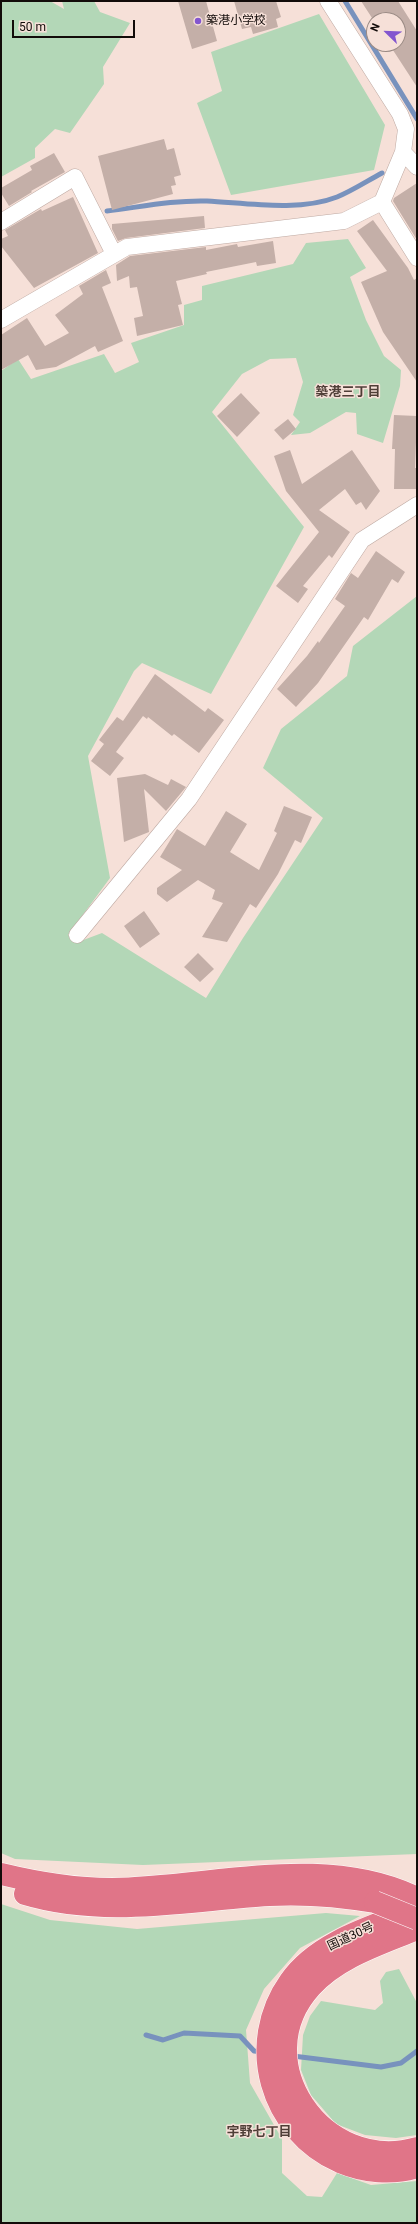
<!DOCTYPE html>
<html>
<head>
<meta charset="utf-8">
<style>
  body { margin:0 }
  #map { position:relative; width:418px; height:2224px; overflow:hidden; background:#f6e0d8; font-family:Roboto,sans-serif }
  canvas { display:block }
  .frame { position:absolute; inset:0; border:2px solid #120b09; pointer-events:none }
  .north { position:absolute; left:366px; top:12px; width:40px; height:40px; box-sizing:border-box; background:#f6e0d8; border:1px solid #9b8b85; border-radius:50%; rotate:293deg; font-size:11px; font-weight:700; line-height:16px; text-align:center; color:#120b09 }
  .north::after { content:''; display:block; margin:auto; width:14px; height:18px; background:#8356cf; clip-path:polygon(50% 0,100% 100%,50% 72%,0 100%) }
  .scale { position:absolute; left:12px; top:20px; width:123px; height:18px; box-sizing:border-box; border:2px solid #120b09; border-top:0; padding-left:5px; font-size:12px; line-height:14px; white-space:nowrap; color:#120b09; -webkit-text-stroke:3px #f6e0d8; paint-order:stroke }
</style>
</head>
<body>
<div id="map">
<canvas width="418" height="2224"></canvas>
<div class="frame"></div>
<div class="north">N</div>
<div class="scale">50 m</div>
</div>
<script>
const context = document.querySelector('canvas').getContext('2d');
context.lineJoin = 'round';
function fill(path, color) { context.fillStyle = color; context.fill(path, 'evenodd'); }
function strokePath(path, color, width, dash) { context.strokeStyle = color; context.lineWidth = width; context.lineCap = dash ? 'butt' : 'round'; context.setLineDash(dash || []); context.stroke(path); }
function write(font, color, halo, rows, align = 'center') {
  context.font = font + ' Roboto,"Noto Sans JP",sans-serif'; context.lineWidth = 3; context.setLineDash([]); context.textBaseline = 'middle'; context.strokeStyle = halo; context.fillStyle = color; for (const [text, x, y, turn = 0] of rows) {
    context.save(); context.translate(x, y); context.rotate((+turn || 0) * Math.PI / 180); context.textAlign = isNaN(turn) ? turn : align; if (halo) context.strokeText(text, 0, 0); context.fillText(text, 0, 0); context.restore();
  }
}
const green = new Path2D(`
  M1,1H50L64,9L62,1H94L100,12L130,23L103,67L104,84L70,133L55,129L35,148V158L1,177Z
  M319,14L385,125L374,170L231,195L197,103L222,91L211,52Z
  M348,239L366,268L350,277L366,320L384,356L401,370L400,386L383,443L357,434L356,413L346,412L310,433L291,435L300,422L293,415L303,382L296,358L270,359L242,374L212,412L304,527L211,694L142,663L134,671L88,756L110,878L68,935L78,942L102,933L206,998L243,938L323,818L263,768L281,729L347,676L353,646L417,596V1854L143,1865L15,1859L1,1853V371L18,359L31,379L104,354L115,373L139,362L131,343L184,325V305L202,300V286L293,264L306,243Z
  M1,1904L50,1920L137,1929L326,1913L360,1916L300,1948L264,1989L246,2030L250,2083L282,2139V2173L307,2196L322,2197L337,2173L371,2185L417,2181V2223H1Z
  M399,1969L417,2003V2135L396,2138L365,2135L336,2124L311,2095L301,2070L303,2035L310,2016L321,2001L375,2010L383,2003L380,1981L386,1972Z`);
const stream = new Path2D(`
  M345,1L417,119
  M107,211C140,207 174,200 207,201C246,203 299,212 337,197C352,191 367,181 382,173
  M146,2035L163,2040L184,2033L240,2036L254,2051L263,2052
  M293,2056L381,2067L401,2063L417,2051`);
const building = new Path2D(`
  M178,1H206L217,41L192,49Z
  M234,1H276L281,17L276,19L278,27L253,34L251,27L242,29Z
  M361,1H398L417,31V87L389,44H398V20L374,21Z
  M164,139L167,150L174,148L181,175L174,177L176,185L171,186L173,194L112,210L98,156Z
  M54,153L65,172L31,191L32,192L9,206L1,193V188L32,170L30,166Z
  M417,183V240L393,201L394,198Z
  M73,197L98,253L34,288L1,246V239L8,236L5,230L41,209L42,211Z
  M204,216L205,228L126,238L118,241L112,229V224Z
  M373,220L408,268L414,280L417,278V382L383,332L361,282L387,271L357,231Z
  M273,241L276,263L257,266L256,262L206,272L207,274L176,281L182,304L178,305L183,325L137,336L134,318L143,316L137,287L130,288L129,276L117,281L116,265L130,256L206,247V250L237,244L238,247Z
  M106,270L111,283L102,287L123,341L98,352L95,346L56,367L36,370L28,355L1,370V335L27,318L45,346L69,333L55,315L83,294L79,286Z
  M241,393L260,413L237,437L217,416Z
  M394,415L417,416L415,468H417V489H394L395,449H392Z
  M288,419L296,429L283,440L274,430Z
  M290,450L302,484L352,450L380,491L366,510L361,502L356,505L345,489L319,510L350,532L332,558L329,555L303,586L308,589L298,603L276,586L319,532L286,491L274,456Z
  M376,551L405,572L398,583L392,579L368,620L364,617L318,683L296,707L277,689L307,656L318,641L319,643L345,606L335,599L351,573L358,578Z
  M155,674L205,712L208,708L224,720L199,753L174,734L172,736L148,717L147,719L143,716L116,752L124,758L110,776L91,761L104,744L99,740L117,717L123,721Z
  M145,774L168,785L171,779L186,787L166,811L144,789L149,832L124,842L117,778Z
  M284,806L312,817L301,843L295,840L278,874L256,908L250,904L227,942L202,937L223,903L212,899L215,890L198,880L167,902L157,894V888L182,870L160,857L177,829L205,846L226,811L247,824L230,852L259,870L277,833L274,831Z
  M144,911L160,934L140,948L124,926Z
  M198,953L214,969L200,982L184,967Z`);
const street = new Path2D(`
  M403,152L417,167
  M382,202L417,258
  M1,222L75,177L114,254
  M1,320L127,247L344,221L382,202L403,152L406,129L400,114L328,1
  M77,935L189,799L362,540L417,505`);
const highway = new Path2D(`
  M1,1874C38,1883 74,1889 112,1889C211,1888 323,1852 417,1898
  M25,1894C105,1918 188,1900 269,1895C305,1893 340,1896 375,1902
  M417,1909C374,1926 318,1941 290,1981C245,2044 270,2131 340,2162C364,2172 392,2175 417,2167
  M417,1929C381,1944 338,1957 311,1987C244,2061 323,2175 417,2148`);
const highwayBridge = new Path2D(`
  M375,1902L417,1919`);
const markers = [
  [198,21,4,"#8356cf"]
];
const poiNames = [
  ["築港小学校",206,21]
];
const streetNames = [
  ["国道30号",351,1937,-25]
];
const neighbourhoodNames = [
  ["築港三丁目",348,393],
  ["宇野七丁目",259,2133]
];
fill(green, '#b3d7b7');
strokePath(stream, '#7892bd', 5);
fill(building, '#c4afa8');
strokePath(street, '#bea9a2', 17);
strokePath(highway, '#fff', 23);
strokePath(street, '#fff', 16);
strokePath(highway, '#e07588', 22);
strokePath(highwayBridge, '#fff', 23, []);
strokePath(highwayBridge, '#e07588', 22);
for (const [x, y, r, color] of markers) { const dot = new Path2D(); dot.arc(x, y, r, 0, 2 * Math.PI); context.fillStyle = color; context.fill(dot); strokePath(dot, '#f6e0d8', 1.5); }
write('12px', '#120b09', '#f6e0d8', poiNames, 'left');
write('12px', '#120b09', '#f6e0d8', streetNames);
write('bold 13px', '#4f3e37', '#f6e0d8', neighbourhoodNames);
</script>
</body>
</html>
